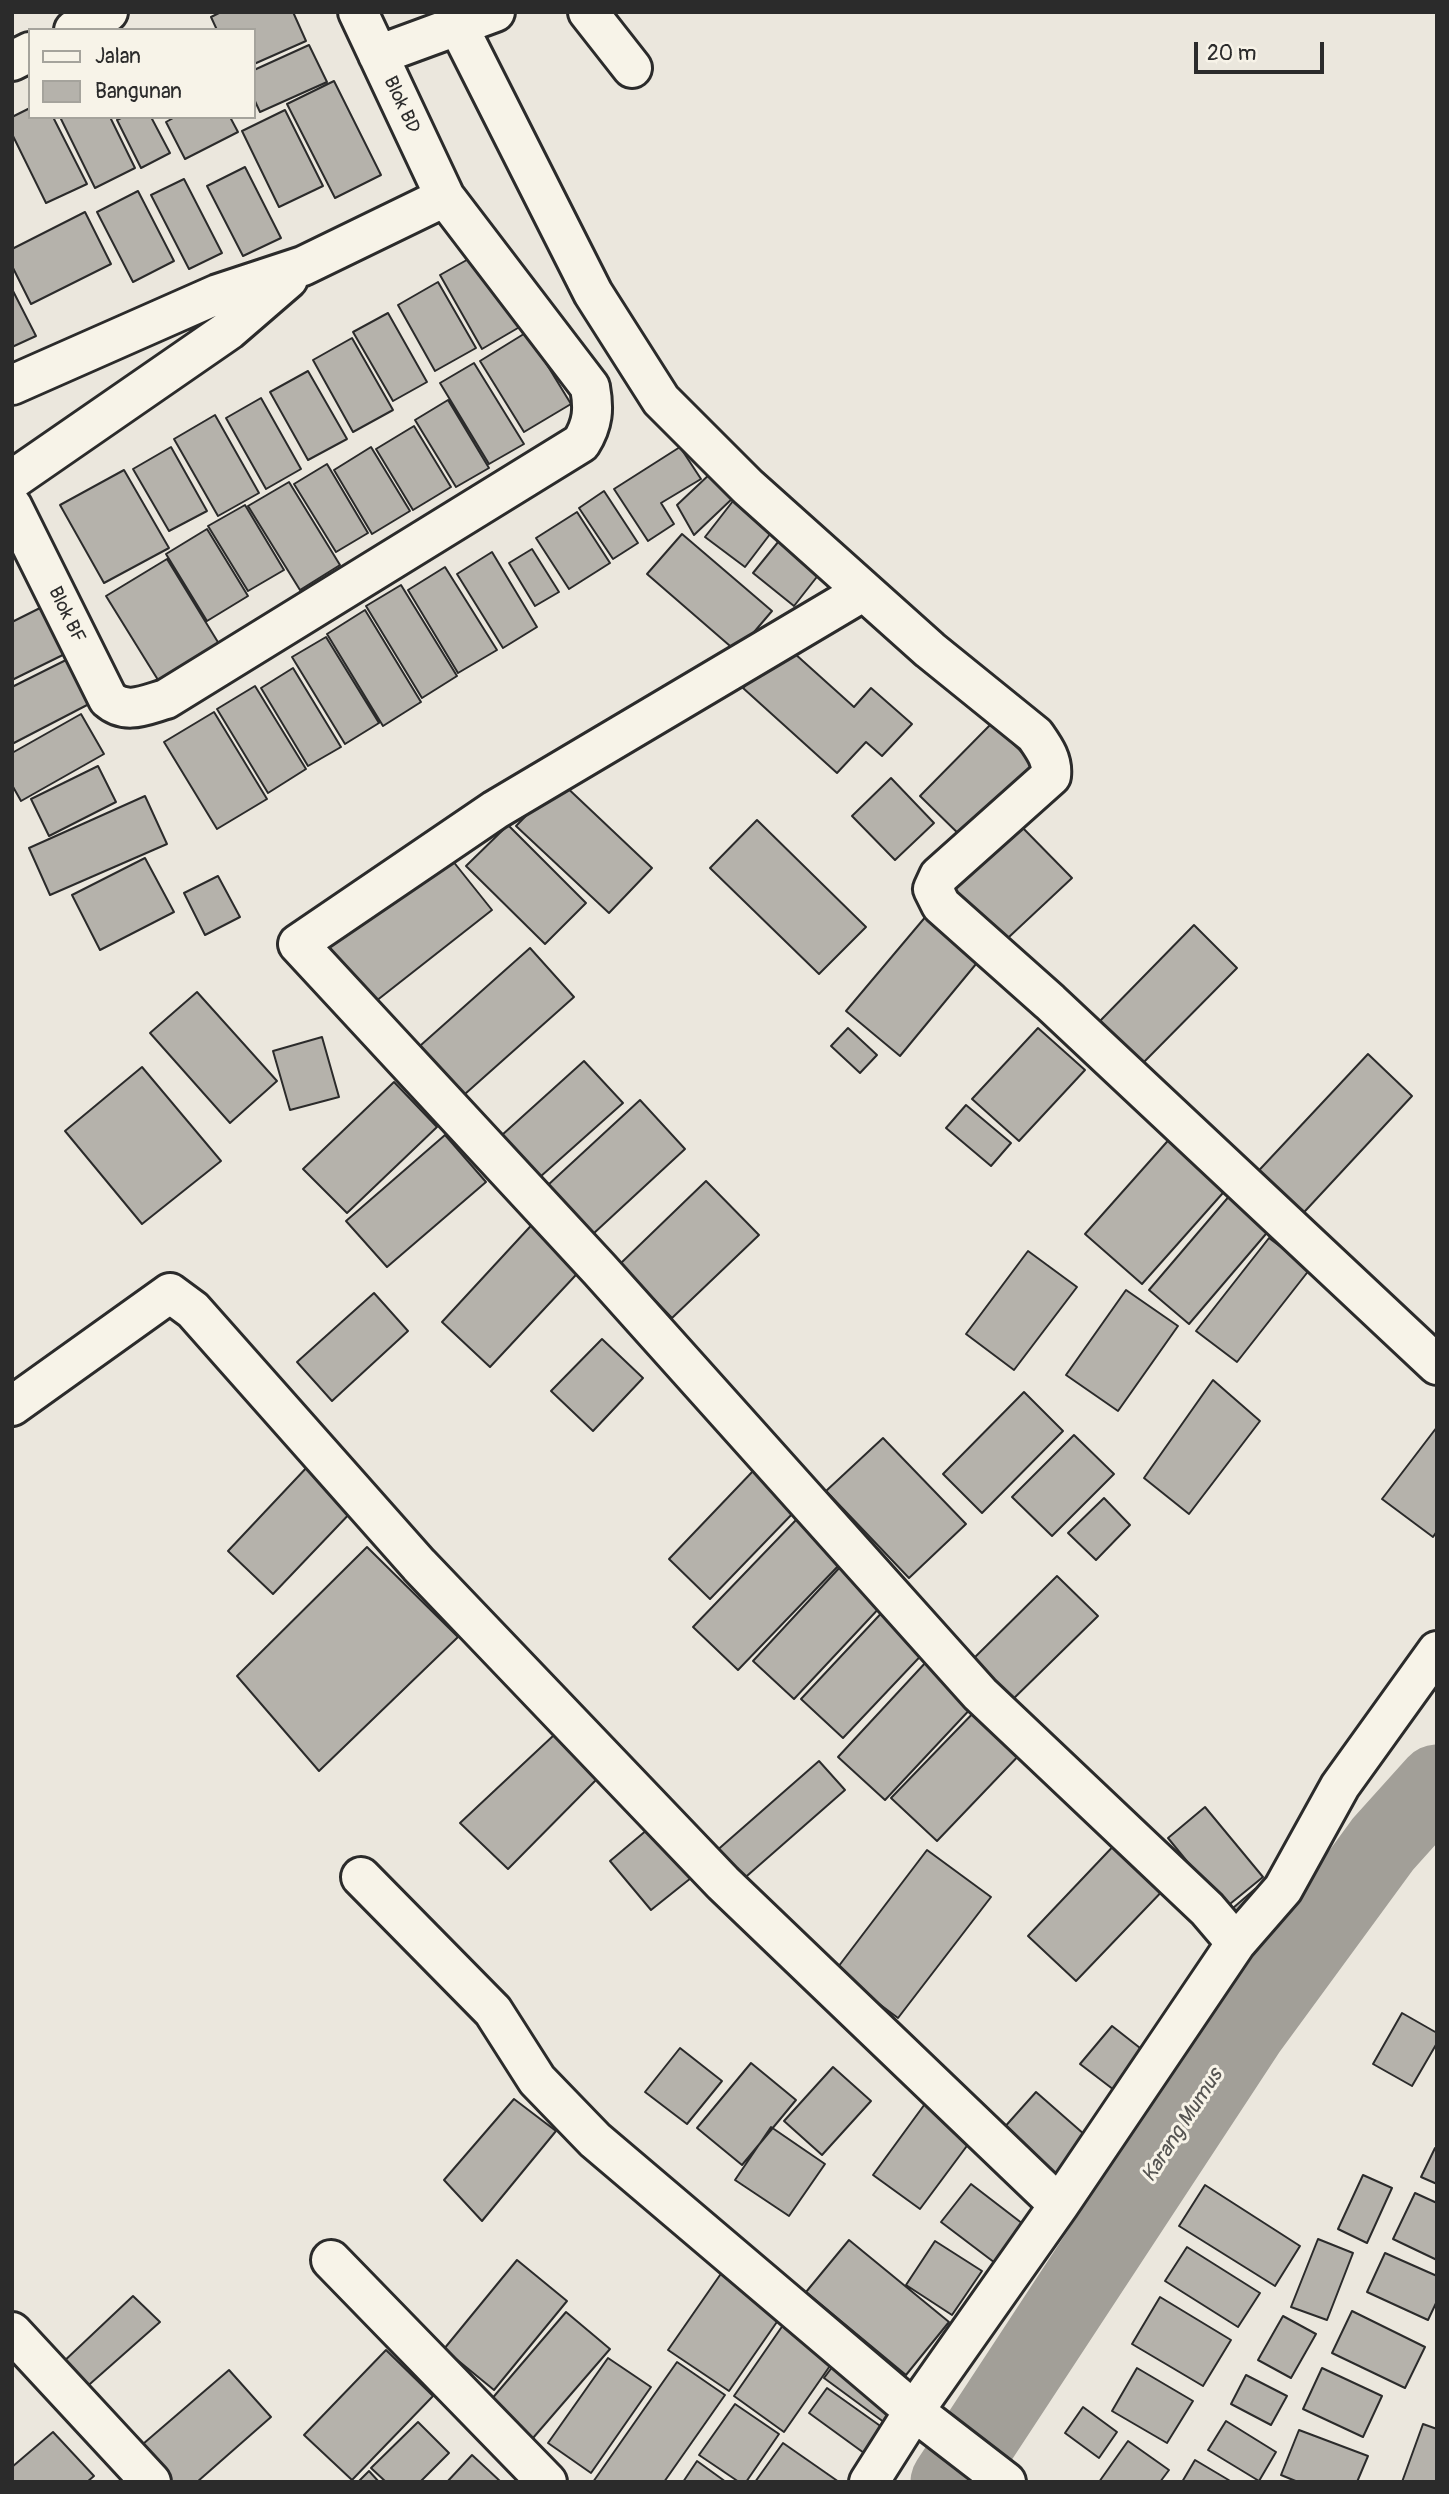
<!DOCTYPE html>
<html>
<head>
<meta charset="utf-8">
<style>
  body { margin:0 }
  #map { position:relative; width:1449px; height:2494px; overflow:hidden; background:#ebe7dd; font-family:Pangolin,sans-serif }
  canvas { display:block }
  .frame { position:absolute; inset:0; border:14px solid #2b2b2b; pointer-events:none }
  .legend { position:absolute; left:28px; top:28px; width:228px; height:91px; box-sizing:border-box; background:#f7f3e8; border:2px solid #a5a39c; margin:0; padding:9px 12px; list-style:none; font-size:21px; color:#2b2b2b }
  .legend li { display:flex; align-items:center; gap:14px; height:35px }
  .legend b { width:35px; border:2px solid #a5a39c }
  .scale { position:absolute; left:1194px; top:42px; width:130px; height:32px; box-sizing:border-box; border:4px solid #2b2b2b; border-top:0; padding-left:9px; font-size:21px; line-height:24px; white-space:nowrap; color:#2b2b2b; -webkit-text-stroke:5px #f7f3e8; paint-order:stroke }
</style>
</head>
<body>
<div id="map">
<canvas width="1449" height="2494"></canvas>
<div class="frame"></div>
<ul class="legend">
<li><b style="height:9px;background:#f7f3e8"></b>Jalan</li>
<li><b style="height:19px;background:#b5b2ab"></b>Bangunan</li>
</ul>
<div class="scale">20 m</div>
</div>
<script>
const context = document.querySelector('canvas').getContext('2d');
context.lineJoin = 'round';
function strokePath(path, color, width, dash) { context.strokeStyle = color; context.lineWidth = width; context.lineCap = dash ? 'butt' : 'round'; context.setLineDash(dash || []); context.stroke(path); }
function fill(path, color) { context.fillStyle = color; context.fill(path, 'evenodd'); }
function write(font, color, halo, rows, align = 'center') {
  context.font = font + ' Pangolin,sans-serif'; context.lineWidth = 6; context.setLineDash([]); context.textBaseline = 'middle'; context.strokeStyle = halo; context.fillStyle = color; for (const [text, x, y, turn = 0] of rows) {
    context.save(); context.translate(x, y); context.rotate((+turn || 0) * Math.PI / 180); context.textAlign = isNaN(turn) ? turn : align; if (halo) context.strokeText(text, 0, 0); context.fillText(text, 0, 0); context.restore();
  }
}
const river = new Path2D(`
  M950,2482L1246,2031L1383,1844L1437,1784`);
const building = new Path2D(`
  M221,12H293L306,41L254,64V30H217L211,17Z
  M309,45L327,82L260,112L254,99V70Z
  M334,81L381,175L335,198L287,104Z
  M30,108V117H53L87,184L46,203L12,134V117Z
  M285,110L323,186L279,207L242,131Z
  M60,117H110L135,168L95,188Z
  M123,117H151L170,153L141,168L117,120Z
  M175,117H230L238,132L185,159L166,122Z
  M245,167L281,238L243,256L207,186Z
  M184,179L222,253L189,269L151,195Z
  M138,191L174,261L133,282L97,212Z
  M85,212L111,264L31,304L12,266V249Z
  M481,252L523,325L482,349L440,275Z
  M438,282L476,348L435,371L398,305Z
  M12,289L36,336L12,347Z
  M388,313L427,382L393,401L353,332Z
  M527,332L571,404L524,432L480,361Z
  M352,338L393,410L353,432L313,360Z
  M474,363L524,444L489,464L440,383Z
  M308,371L347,439L308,460L270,392Z
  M261,398L301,469L266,489L226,418Z
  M448,400L489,468L456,487L415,420Z
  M215,415L259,493L218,516L174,439Z
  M414,426L451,487L413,510L376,449Z
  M171,447L207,511L169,531L133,469Z
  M371,447L410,511L372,534L334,470Z
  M680,447L701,479L661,503L674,524L648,541L614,489Z
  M327,464L368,533L336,552L294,484Z
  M124,470L169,548L104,583L60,505Z
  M712,472L735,496L694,535L677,505Z
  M289,482L340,565L300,590L248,506Z
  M604,491L638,543L613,559L579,508Z
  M740,492L780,521L745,567L705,537Z
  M245,505L284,570L248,591L208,526Z
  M577,512L610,563L569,589L536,538Z
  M207,529L248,596L207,621L166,554Z
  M787,531L827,564L794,606L753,573Z
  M682,534L772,611L737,652L647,574Z
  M532,549L559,592L535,606L509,563Z
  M492,552L537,627L503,648L457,574Z
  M167,559L224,652L163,688L106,596Z
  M445,567L497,650L458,673L408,590Z
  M401,585L457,676L422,698L366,606Z
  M54,601L77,648L12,680V622Z
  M365,610L421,702L383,726L327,634Z
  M326,637L379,723L345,744L292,657Z
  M784,644L854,707L871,688L912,724L882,756L866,742L837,773L743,688Z
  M66,660L89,704L12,744V687Z
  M293,668L341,747L308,766L261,688Z
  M255,686L306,769L268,793L217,709Z
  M214,712L267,799L217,829L164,742Z
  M81,714L104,754L21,801L12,785V753Z
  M992,723L1039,769L967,842L920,796Z
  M98,766L116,802L49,836L31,799Z
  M891,778L934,823L895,860L852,816Z
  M560,781L652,868L609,913L516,826Z
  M145,796L167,844L50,895L29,848Z
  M757,820L866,927L819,974L710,868Z
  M1017,822L1072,878L994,951L941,896Z
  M508,825L586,903L545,944L466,866Z
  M444,850L492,910L371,1005L324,944Z
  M145,858L174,912L100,950L72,895Z
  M218,876L240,917L205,935L184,893Z
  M927,915L981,958L900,1056L846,1011Z
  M1194,925L1237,968L1141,1065L1098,1023Z
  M530,948L574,997L456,1102L412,1053Z
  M197,992L277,1081L230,1123L150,1033Z
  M848,1028L877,1055L860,1073L831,1046Z
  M1038,1028L1085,1070L1019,1141L972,1099Z
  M322,1037L339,1097L290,1110L273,1051Z
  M1368,1054L1412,1096L1294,1223L1249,1181Z
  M584,1061L623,1103L540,1177L502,1135Z
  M142,1067L221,1161L142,1224L65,1131Z
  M394,1082L437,1127L347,1213L303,1169Z
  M640,1100L685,1149L593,1234L548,1185Z
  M966,1105L1011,1143L991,1166L946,1128Z
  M445,1135L486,1182L387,1267L346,1221Z
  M1173,1135L1230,1185L1142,1284L1085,1234Z
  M706,1181L759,1235L672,1318L620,1264Z
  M1231,1194L1271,1228L1189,1324L1149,1290Z
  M539,1217L588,1262L490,1367L442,1322Z
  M1269,1238L1310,1269L1237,1362L1196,1331Z
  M1028,1251L1077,1287L1014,1370L966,1334Z
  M1126,1290L1178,1326L1118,1411L1066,1375Z
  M374,1293L408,1331L332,1401L297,1362Z
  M602,1339L643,1378L593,1431L551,1391Z
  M1213,1380L1260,1421L1189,1514L1144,1478Z
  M1024,1392L1063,1431L982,1513L943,1474Z
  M1437,1427V1531L1433,1537L1382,1499Z
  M1074,1435L1114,1474L1052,1536L1012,1497Z
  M883,1438L966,1524L909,1578L826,1491Z
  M309,1465L355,1508L273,1594L228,1551Z
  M754,1470L796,1510L710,1599L669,1559Z
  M1104,1498L1130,1525L1096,1560L1068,1533Z
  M796,1520L841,1563L738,1670L693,1627Z
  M367,1547L458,1637L319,1771L237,1676Z
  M842,1565L883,1604L794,1699L753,1661Z
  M1057,1576L1098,1616L1007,1705L967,1665Z
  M888,1606L931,1645L843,1738L801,1699Z
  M927,1661L975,1704L885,1800L838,1757Z
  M980,1706L1025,1749L937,1841L891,1798Z
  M554,1735L597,1779L508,1869L460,1823Z
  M819,1761L845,1790L740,1882L714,1853Z
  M1205,1807L1263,1877L1225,1908L1168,1838Z
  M654,1824L696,1874L651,1910L610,1861Z
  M1121,1838L1170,1883L1076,1981L1028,1936Z
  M927,1850L991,1897L898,2018L835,1971Z
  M1255,1889L1266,1902L1244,1920L1233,1908Z
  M1402,2013L1437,2033V2043L1412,2086L1373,2064Z
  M1112,2026L1149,2055L1118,2093L1080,2064Z
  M680,2048L722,2081L687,2124L645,2092Z
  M751,2063L796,2100L742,2165L697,2128Z
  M833,2067L871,2101L822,2155L784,2121Z
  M1036,2092L1093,2142L1059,2180L1002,2130Z
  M930,2097L978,2131L920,2209L873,2175Z
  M514,2099L556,2131L482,2221L444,2180Z
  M771,2127L825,2164L789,2216L735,2180Z
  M1435,2148L1437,2149V2184L1421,2177Z
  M1363,2175L1392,2188L1367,2243L1338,2229Z
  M971,2184L1036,2234L1007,2272L941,2222Z
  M1205,2185L1300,2246L1275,2286L1179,2226Z
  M1415,2193L1437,2203V2260L1393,2239Z
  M1318,2239L1353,2253L1327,2320L1291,2307Z
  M849,2240L949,2322L906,2375L806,2292Z
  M935,2241L982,2271L952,2315L906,2285Z
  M1187,2247L1260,2293L1238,2327L1165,2281Z
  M1385,2253L1437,2276V2301L1428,2320L1367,2292Z
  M517,2260L567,2301L494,2390L444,2349Z
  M727,2265L788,2306L729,2391L668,2350Z
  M133,2296L160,2322L82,2391L60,2365Z
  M1160,2297L1231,2340L1203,2386L1132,2344Z
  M1352,2311L1425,2347L1405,2388L1332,2353Z
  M566,2312L610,2349L533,2438L490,2401Z
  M790,2315L841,2350L784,2432L734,2396Z
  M1283,2316L1316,2334L1291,2378L1258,2360Z
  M386,2350L433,2396L352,2480L304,2435Z
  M608,2358L651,2387L591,2473L548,2443Z
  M839,2358L911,2411L896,2431L824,2378Z
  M677,2362L725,2395L664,2482H593Z
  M1137,2368L1193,2401L1167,2443L1112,2411Z
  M1322,2368L1382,2396L1363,2437L1303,2409Z
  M229,2370L271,2417L197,2482H163L136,2450Z
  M1246,2375L1287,2396L1271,2425L1231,2404Z
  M827,2388L893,2435L875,2461L809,2413Z
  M735,2404L779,2434L746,2482H739L699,2455Z
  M1083,2407L1117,2432L1099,2458L1065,2433Z
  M1226,2421L1276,2452L1259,2481L1208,2450Z
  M418,2422L449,2453L420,2482H386L371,2468Z
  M1423,2424L1437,2429V2482H1402Z
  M1299,2430L1368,2456L1357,2482H1298L1281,2475Z
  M53,2432L94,2476L87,2482H12V2467Z
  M1128,2441L1169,2470L1160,2482H1099Z
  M783,2443L839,2482H755Z
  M472,2455L501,2482H447Z
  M1195,2460L1232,2482H1182Z
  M697,2461L726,2482H683Z
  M369,2471L379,2482H358Z`);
const minor = new Path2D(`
  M588,12L632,68
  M457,24L593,293L661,400L748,487L930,650L1035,735C1044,748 1053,760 1051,776L939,876L933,889L941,905L1050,1002L1437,1365
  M74,30L108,12
  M378,55L495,12
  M12,61L30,52
  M12,385L218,294L303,266L445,197
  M12,480L229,330L288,279
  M12,506L108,699C126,715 145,705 166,699L581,443C593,424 594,409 590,387L445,197L358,12
  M864,591L495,810L298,944L600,1270L980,1694L1207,1909L1236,1943L1059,2205L914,2411L869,2482
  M12,1406L170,1293L193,1310L419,1565L723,1883L1059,2205
  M361,1877L493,2011L537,2080L595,2140L914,2411L1006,2482
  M1236,1943L1283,1889L1340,1786L1437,1651
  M331,2260L547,2482
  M12,2332L151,2482`);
const streetNames = [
  ["Blok BD",401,105,65],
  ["Blok BF",66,615,64]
];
const waterNames = [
  ["Karang Mumus",1183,2126,-57]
];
strokePath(river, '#a29f98', 79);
fill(building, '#b5b2ab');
strokePath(building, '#2b2b2b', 2);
strokePath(minor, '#2b2b2b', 44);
strokePath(minor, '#f7f3e8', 38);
write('19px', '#2b2b2b', '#f7f3e8', streetNames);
write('italic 21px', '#555451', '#f7f3e8', waterNames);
</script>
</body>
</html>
